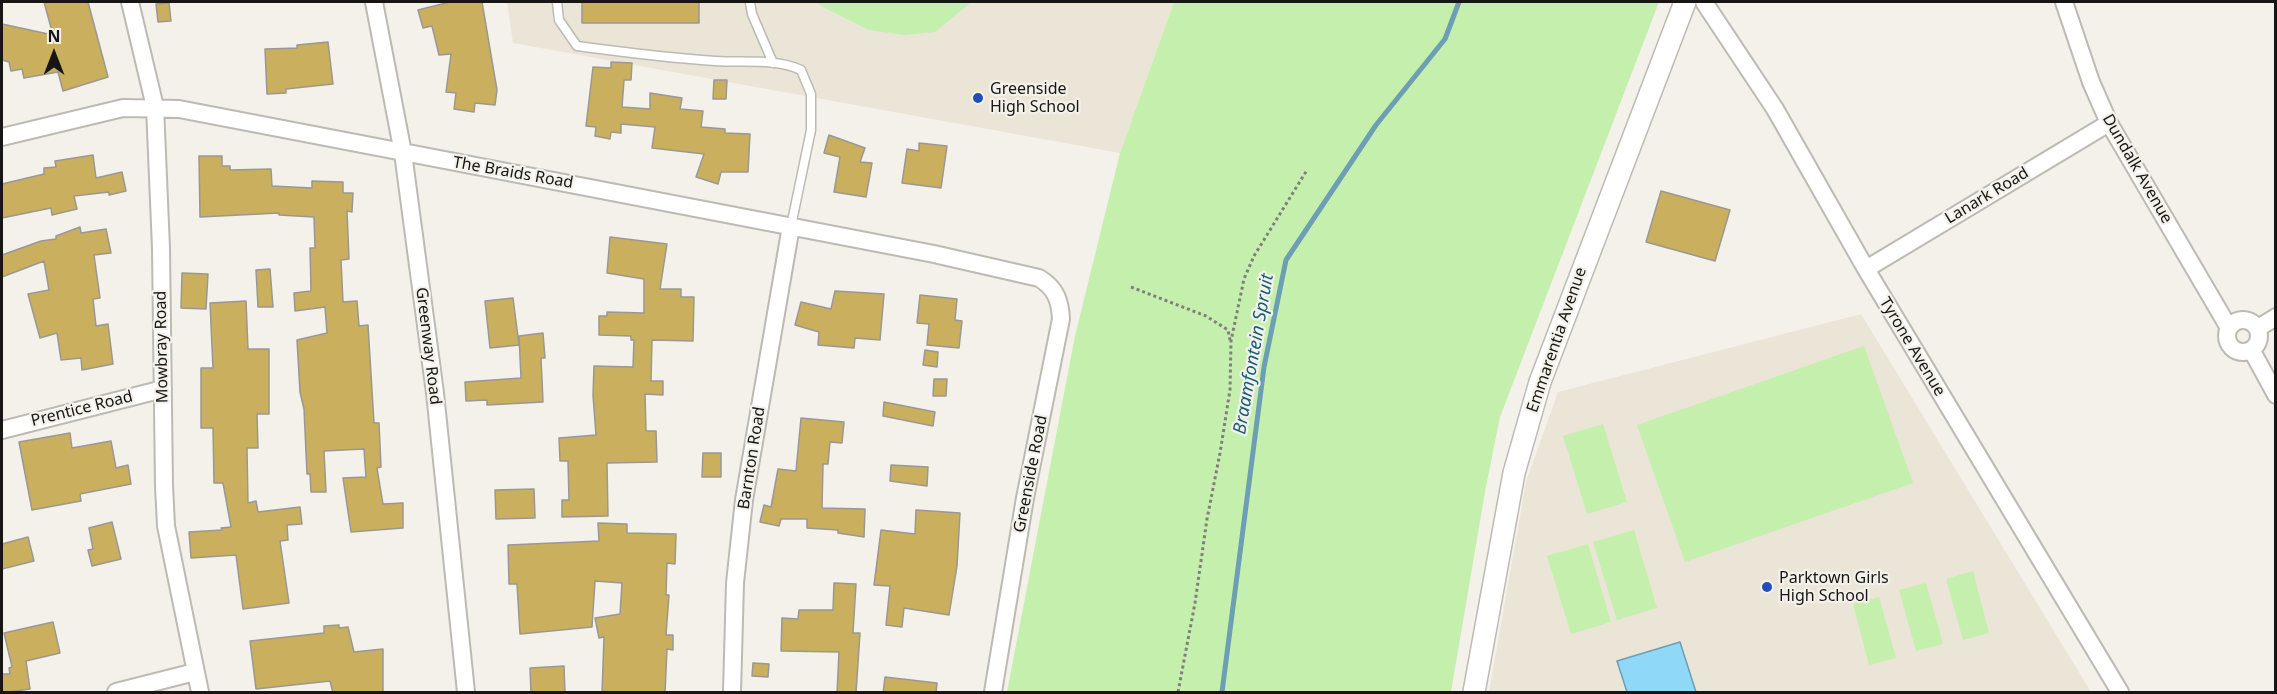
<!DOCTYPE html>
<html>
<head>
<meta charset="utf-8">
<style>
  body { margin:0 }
  #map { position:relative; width:2277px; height:694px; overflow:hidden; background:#f3f1ea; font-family:"Noto Sans",sans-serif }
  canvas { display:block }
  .frame { position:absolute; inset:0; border:3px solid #171614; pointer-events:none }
  .north { position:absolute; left:24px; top:24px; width:60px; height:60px; -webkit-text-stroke:4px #f3f1ea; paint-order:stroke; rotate:0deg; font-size:16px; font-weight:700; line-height:24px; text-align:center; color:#171614 }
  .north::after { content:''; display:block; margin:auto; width:21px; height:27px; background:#171614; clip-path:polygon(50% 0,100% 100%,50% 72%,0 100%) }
</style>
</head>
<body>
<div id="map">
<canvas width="2277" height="694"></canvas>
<div class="frame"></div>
<div class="north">N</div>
</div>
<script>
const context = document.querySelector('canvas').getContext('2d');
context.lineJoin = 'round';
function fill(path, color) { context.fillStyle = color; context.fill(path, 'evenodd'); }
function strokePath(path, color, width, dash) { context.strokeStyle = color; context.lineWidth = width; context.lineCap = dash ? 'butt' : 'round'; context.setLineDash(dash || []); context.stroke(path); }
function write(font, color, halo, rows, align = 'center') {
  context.font = font + ' "Noto Sans",sans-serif'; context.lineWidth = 4.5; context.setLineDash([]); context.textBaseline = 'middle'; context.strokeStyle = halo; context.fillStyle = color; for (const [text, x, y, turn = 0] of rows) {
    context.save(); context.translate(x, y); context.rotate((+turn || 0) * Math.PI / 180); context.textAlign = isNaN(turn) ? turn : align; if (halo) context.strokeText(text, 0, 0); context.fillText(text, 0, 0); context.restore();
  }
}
const built = new Path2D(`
  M507,2H1174L1120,153L513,43Z
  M1861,314L2091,692H1489L1526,482L1558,392Z`);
const green = new Path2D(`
  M816,2H969V4L935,32L905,35L869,30L823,7Z
  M1174,2H1659L1500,417L1485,492L1451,692H1007L1075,336L1120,153Z
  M1864,346L1913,483L1685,562L1637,425Z
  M1603,424L1627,502L1587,514L1563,436Z
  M1634,530L1657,608L1617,620L1593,542Z
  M1588,544L1611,622L1571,634L1547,556Z
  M1973,571L1989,633L1963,640L1946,579Z
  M1926,583L1943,644L1916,651L1899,590Z
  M1879,597L1896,658L1869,665L1853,604Z`);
const water = new Path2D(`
  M1680,642L1696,692H1627L1617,661Z`);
const stream = new Path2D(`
  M1222,692L1264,367L1286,260L1376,125L1445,39L1459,2`);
const building = new Path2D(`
  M44,2H88L108,77L63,91L58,72L24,78L22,69L11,71L9,62L2,60V24L53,35Z
  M450,2H482L497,90L495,105L475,103L474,112L454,109L456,93L446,92L451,54L439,55L432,26L423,28L418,10Z
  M582,2H699V23H582Z
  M169,3L171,21L158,22L156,4Z
  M328,42L333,84L286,89V93L267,94L265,49L297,48V45Z
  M611,62L632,63L631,80H624L622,107L650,109V93L682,98L680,109L703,111L701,127L725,129V133L750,134L748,172H721L718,184L696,177L704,154L652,148L655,127L621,124V133L611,132L610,139L595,136L596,127L586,126L593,67L611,68Z
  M714,80H727L726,99H713Z
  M829,135L865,148L860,162L872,163L866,197L834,192L840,157L824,153Z
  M919,143L947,146L941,188L902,183L907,149L919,151Z
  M93,155L96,178L122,172L126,191L109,195V192L74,196L77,209L52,215L51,208L2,218V184L44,174V168L56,167L55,161Z
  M199,156H222V166H230V170L271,169L272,186L312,188V181L343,182V193H353L352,212L347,211L349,259L341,260L343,302L357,301L359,326L368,325L374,423H379L381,467L377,468L383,504L403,503V528L351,532L343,478L366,477L364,449L324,451L326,492H311L310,474H307L304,409L300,392L297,340L327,333L325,307L295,311L294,293L311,291L310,248H315L314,217L279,215V213L200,217Z
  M1661,191L1730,210L1715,261L1646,242Z
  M80,227L81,233L106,229L111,253L94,255L100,298L93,299L96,326L108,324L113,364L82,370L81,358L61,360L57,333L40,338L28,294L49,290L44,261L2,277V255L41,241L56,239V236Z
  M610,237L667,244L660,289H681V297H694L693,341L652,340L651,381H663V395L645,394L646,431H656L657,462L607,463L608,516L562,517V500H569L568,461H560L559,438L596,435L593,395L594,366L633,367L634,340H631V336L599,335V316H607V312L644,313V279L607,273Z
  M270,269L273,307H258L256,270Z
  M182,273L208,274L206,309L181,308Z
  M835,291L884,294L880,340L855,338L854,348L818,345L819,332L795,325L801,302L831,309Z
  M920,295L957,299L955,320L962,321L959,348L927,345L929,324L917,323Z
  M513,298L519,345L490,348L485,301Z
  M246,301L248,349H269V414H257L258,448H247L248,503L256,501L258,512L300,507L302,524L287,525L288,540L280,541L289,603L243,609L236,555L191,558L189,532L222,530L221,528L231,527L223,483H214L213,428H201V368H213L210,303Z
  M543,333L545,358H541L543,402L487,405V400L466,401L465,382L521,378L519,336Z
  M925,350L938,352L937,367L923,365Z
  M934,379H947L946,396H933Z
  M884,402L935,412L933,426L883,416Z
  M801,418L844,422L842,443L830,442L828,464H823L822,508L865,509L864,537L838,533V530L807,528V519H781L779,526L760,522L764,505L771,507L778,469L796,471Z
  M70,433L72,448L111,441L116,468L128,465L131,484L80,494L81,501L32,510L19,442Z
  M703,453H721V477H702Z
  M891,465L928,467L927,486L890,481Z
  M534,489L535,518L496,519L495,490Z
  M916,510L960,513L957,566L949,615L904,608L902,627L886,625L890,586L874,585L881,530L915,534Z
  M112,522L121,559L92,566L88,550L93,549L89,528Z
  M598,523L627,524V533L676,534L675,564L667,563L666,595H669L666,635H673V650L667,649L665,693H602L604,637L599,638L595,618L620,614L622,583L595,581L592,627L520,634L517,584H509L508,545L599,541Z
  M28,537L34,561L2,569V544Z
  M834,583L856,584L853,633H860L856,693H837L839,652L781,651L782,618L798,619L799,610H833Z
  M53,622L60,653L26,661L30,689L2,693V674H10L9,668L12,667L4,633Z
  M339,625V628L348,627L354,652L383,649V693H333L330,681L256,689L250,641L324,633V626Z
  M753,663L769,664L768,677L752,676Z
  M564,666L565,693H531L530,668Z
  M885,677L937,683L936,693H883Z`);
const path = new Path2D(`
  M1131,287L1206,316L1228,330L1230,340
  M1178,692L1195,603L1207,519L1220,453L1230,390L1231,341L1244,279L1254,256L1307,170`);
const service = new Path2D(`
  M557,2L559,20L577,46C622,52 669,58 715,61C744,63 774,58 801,70L811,94V130L791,226
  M750,2L752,14L773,63`);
const minor = new Path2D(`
  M130,2L155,107L161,248L164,486L166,526L200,692
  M374,2L403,153L435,393L466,692
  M1704,2L1775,109L1866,269L2120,692
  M2064,2L2091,82L2109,123L2229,328
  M2,137L123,108L179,109L934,254L1039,278C1056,288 1060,301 1061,319L1025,498L993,692
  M1866,269L2109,123
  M2227 336a16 16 0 1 1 32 0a16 16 0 1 1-32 0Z
  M2258,328L2276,317
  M2252,351L2276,395
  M2,430L163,389
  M116,692L195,672
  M732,692L735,583L744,500L791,226`);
const tertiary = new Path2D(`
  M1474,692L1514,473L1540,382L1685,2`);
const markers = [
  [978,98,6,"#224ebc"],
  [1767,587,6,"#224ebc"]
];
const poiNames = [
  ["Greenside",990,89],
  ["High School",990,107],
  ["Parktown Girls",1779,578],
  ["High School",1779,596]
];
const streetNames = [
  ["Dundalk Avenue",2137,169,60],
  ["The Braids Road",513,173,10],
  ["Lanark Road",1987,196,-31],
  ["Emmarentia Avenue",1557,340,-71],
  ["Greenway Road",428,346,83],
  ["Mowbray Road",162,347,-91],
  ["Tyrone Avenue",1912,347,59],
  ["Prentice Road",82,409,-14],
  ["Barnton Road",752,458,-81],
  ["Greenside Road",1031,474,-79]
];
const waterNames = [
  ["Braamfontein Spruit",1254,354,-80]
];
fill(built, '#eae5d7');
fill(green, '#c5efac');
fill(water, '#90d8f8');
strokePath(water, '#6c9eb4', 1.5);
strokePath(stream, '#6c9eb4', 5);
fill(building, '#caaf5e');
strokePath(building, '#9a9892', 1.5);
strokePath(service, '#bcbab3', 11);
strokePath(minor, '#bcbab3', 20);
strokePath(tertiary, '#bcbab3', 24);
strokePath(path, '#817f7b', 3, [3, 3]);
strokePath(service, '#fff', 8);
strokePath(minor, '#fff', 16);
strokePath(tertiary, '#fff', 21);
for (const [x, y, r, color] of markers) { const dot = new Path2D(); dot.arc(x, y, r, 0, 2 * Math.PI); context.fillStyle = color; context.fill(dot); strokePath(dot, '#f3f1ea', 2); }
write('16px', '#171614', '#f3f1ea', poiNames, 'left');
write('16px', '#171614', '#f3f1ea', streetNames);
write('italic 18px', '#115e79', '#f3f1ea', waterNames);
</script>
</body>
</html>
